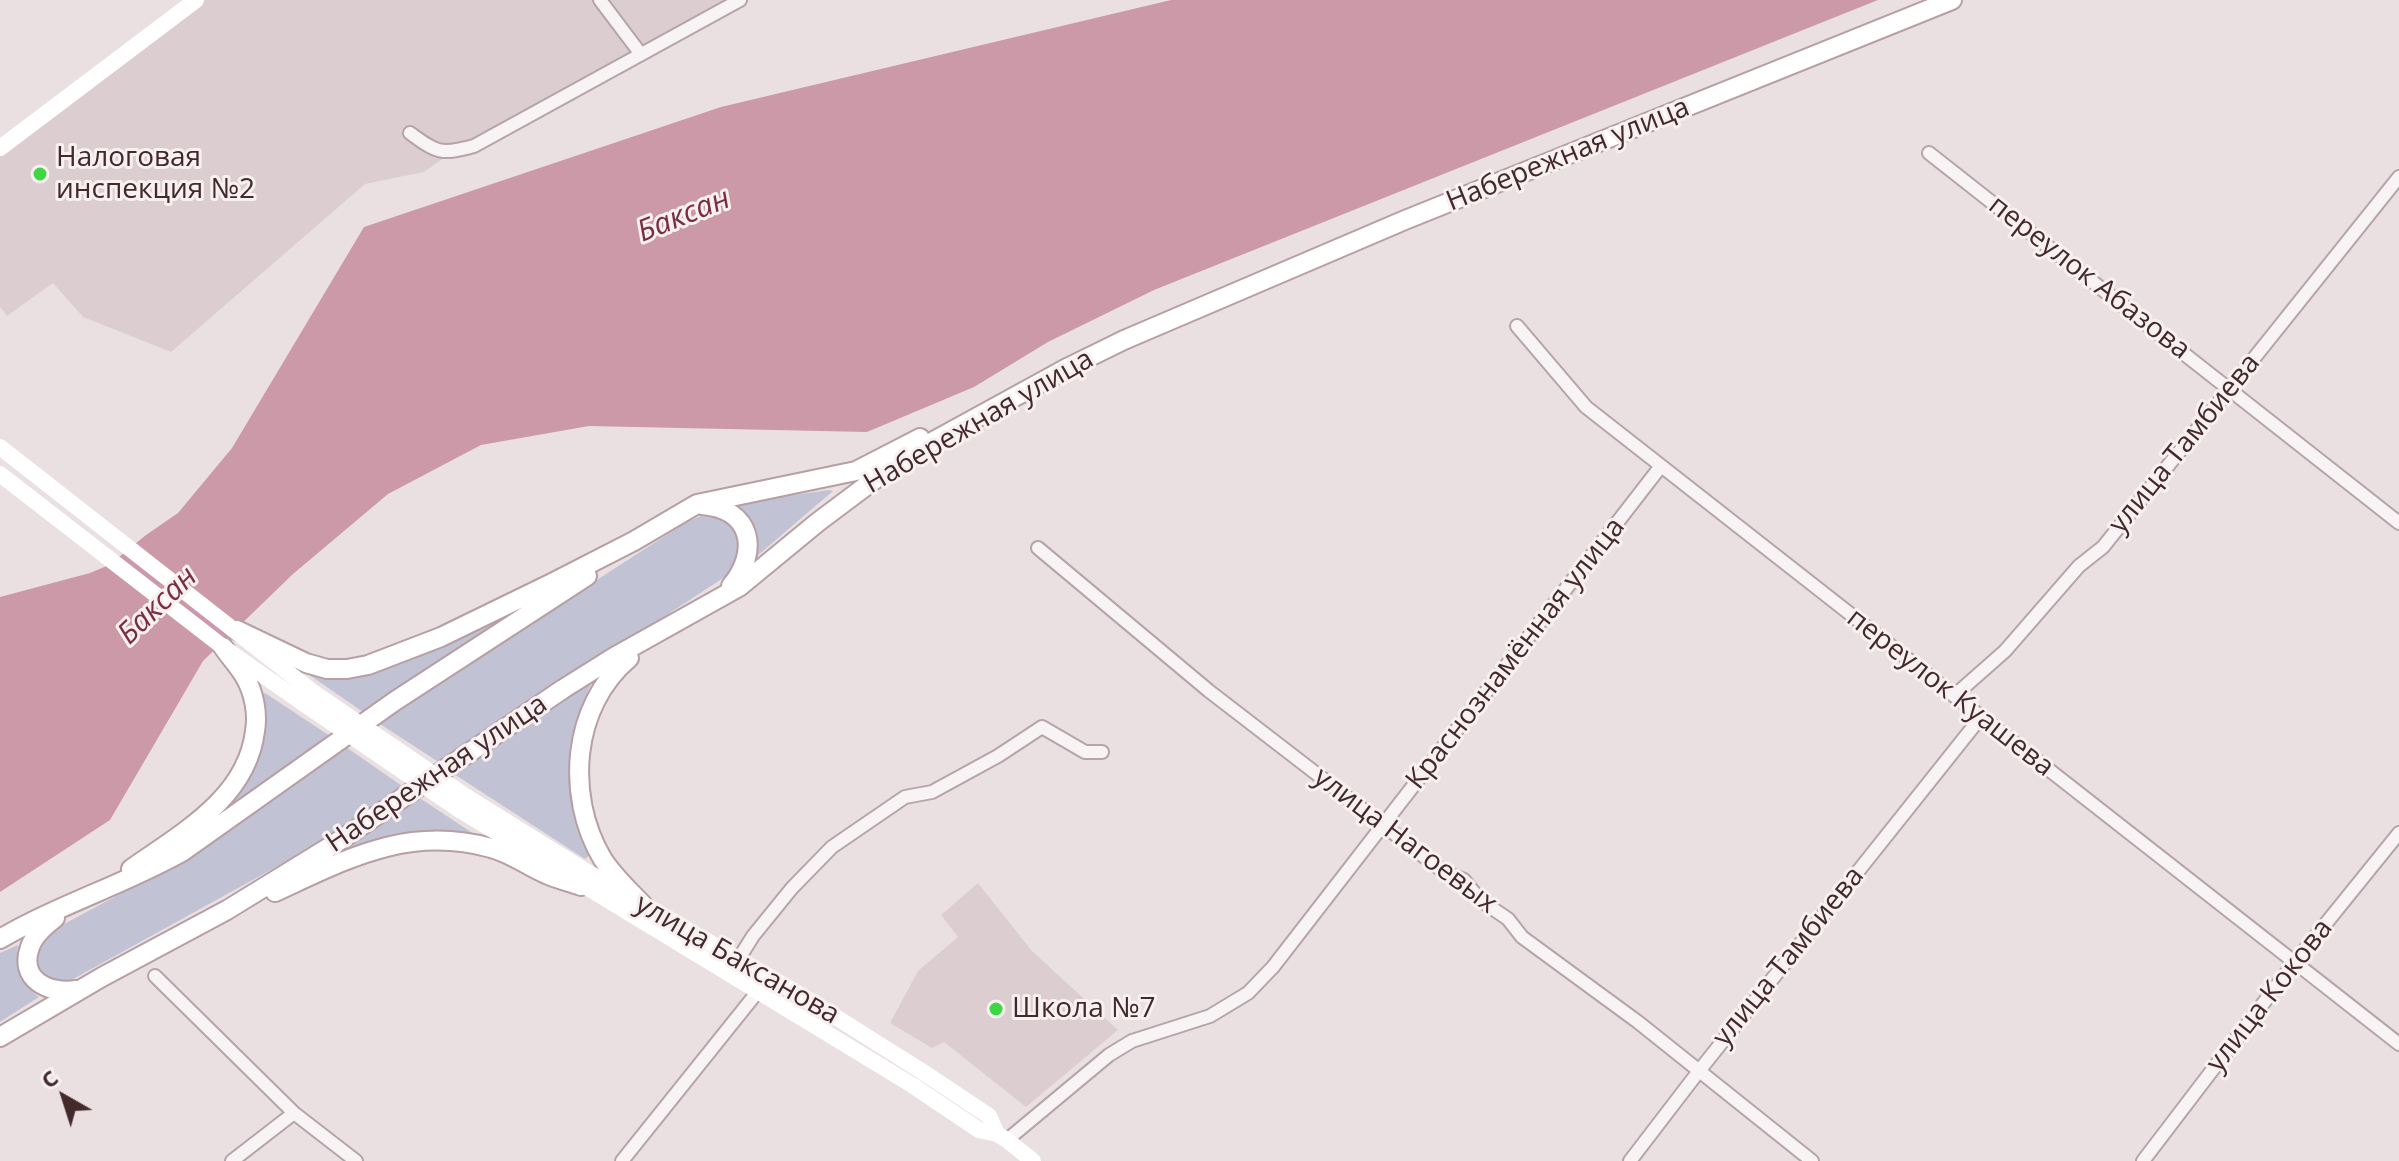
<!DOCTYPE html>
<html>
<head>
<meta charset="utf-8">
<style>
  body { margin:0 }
  #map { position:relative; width:2399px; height:1161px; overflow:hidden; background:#eae0e2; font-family:"Open Sans",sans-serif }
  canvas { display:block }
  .north { position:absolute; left:24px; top:1057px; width:80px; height:80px; -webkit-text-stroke:6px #f7f0f1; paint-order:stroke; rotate:321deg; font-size:22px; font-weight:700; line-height:32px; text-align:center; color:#43282c }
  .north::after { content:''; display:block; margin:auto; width:28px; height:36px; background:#43282c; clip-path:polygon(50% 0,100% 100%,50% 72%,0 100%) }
</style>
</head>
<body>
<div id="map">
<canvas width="2399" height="1161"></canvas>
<div class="north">С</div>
</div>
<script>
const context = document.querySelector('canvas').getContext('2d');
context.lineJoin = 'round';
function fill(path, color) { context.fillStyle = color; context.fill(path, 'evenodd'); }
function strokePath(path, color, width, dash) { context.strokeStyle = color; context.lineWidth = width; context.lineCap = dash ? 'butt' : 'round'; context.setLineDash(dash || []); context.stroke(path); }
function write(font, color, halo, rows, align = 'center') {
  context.font = font + ' "Open Sans",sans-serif'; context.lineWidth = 6; context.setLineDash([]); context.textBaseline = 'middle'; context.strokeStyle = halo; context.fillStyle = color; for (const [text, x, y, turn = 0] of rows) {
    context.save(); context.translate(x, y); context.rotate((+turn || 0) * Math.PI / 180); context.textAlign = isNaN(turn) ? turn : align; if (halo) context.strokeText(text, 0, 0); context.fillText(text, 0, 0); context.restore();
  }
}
const built = new Path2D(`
  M196,0H740L452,152L424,172L365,184L171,352L83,317L53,283L7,316L0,307V148Z
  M978,883L1032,951L1118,1030L1026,1107L944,1042L932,1048L890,1023L918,971L958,937L941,915Z`);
const green = new Path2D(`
  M833,491L757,556L732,504L829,490Z
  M703,515C724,517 731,524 741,542L734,571L440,763L377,722L685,523Z
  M555,588L363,712L305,672L306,669L324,673Z
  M594,677C578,714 563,760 572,800C576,818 585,836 592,853L585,859L454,774Z
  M265,693L330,736L199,832L236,792L258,696Z
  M343,745L405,788L305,851L66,983L39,977L33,964L40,937L172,866Z
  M418,797L474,834L472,838C449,836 426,832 403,834C366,839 331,860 298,876Z
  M18,945C14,967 21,984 39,997L0,1022V953Z`);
const water = new Path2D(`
  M1171,0H1878L1154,290L1048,342L974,387L867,432L589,426L481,445L388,494L293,574L203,661L110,820L0,892V597L90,573L109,565L146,535L178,513L232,448L364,227L721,107Z`);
const street = new Path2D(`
  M600,0L640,53
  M410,133C437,153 441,155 474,146L740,0
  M1929,153L2399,523
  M1517,326L1586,407L2399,1044
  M1038,548L1209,691L1444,872L1464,880L1480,900L1508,919L1522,937L1638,1022L1812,1161
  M1954,696L2005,651L2079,566L2103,547L2399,177
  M738,960L753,936L792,888L832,847L905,797L932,792L998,756L1042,727L1085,752H1102
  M155,976L294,1113L356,1161
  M1007,1140L1109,1055L1132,1041L1210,1016L1248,993L1273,967L1661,466
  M232,1161L294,1113
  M622,1161L763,985
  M1630,1161L1699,1071L1981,717
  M2143,1161L2294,963L2399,833`);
const secondary = new Path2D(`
  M0,148L196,0
  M0,447L313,692
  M0,474L223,647L304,704
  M467,797L589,873L804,997L923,1072L989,1116L997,1134
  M458,809L912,1085L979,1130L997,1134L1007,1140L1033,1161`);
const primary = new Path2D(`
  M702,505C752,509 760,551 731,586
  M237,630L306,663L327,669H347L368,665L441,637L552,583L634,541L697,504L856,471L920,438
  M629,658C572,706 565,795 602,858C613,876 629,890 643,905
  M131,869C182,833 247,798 255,731C258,713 254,693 245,677C239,667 230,657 223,647
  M275,892C347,859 408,825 491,848C511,853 527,866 546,874C557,879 570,882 581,886
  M55,918C45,926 34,935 30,947C18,980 49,994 76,990
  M0,939C58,905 123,885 182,852L395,701L587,576
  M0,1037L102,977L227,910L336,843L563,689L614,657L739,587L818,522L878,477L923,447L1069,367L1124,340L1405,220L1952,0`);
const secondaryBridge = new Path2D(`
  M313,692L467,797
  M304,704L458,809`);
const markers = [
  [40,174,8,"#3dd744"],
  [996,1009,8,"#3dd744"]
];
const streetNames = [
  ["Набережная улица",1568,155,-22],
  ["переулок Абазова",2089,278,38],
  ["Набережная улица",979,422,-30],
  ["улица Тамбиева",2185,444,-51],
  ["Краснознамённая улица",1516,654,-52],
  ["переулок Куашева",1950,693,38],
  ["Набережная улица",437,774,-34],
  ["улица Нагоевых",1405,841,37],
  ["улица Тамбиева",1789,957,-51],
  ["улица Баксанова",737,960,30],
  ["улица Кокова",2270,996,-52]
];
const poiNames = [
  ["Налоговая",56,158],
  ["инспекция №2",56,190],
  ["Школа №7",1012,1009]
];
const waterNames = [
  ["Баксан",684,216,-22],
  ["Баксан",158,606,-44]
];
fill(built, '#dcced0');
fill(green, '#c1c2d4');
fill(water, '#cc99a8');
strokePath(street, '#b5a5a8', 16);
strokePath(primary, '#b79fa3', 22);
strokePath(street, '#f8f3f4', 12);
strokePath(secondary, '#fff', 16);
strokePath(primary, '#fff', 18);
strokePath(secondaryBridge, '#fff', 16);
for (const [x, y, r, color] of markers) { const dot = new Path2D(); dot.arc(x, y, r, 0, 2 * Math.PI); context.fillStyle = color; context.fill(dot); strokePath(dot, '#f7f0f1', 3); }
write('28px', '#43282c', '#f7f0f1', streetNames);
write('28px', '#43282c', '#f7f0f1', poiNames, 'left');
write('italic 30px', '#792f41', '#f7f0f1', waterNames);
</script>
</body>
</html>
